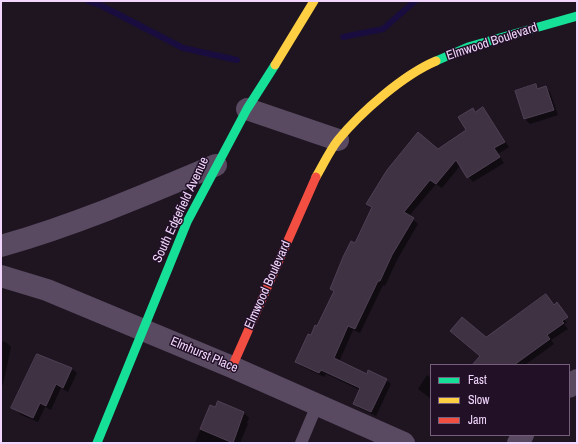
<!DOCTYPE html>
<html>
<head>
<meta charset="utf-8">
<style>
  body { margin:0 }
  #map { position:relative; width:578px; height:444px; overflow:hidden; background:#1e1521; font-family:"Archivo Narrow",sans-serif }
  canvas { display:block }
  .frame { position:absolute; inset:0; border:2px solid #f2d6fe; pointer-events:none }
  .legend { position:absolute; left:430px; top:364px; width:140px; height:72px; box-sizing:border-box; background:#211026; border:1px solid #755f7c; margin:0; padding:5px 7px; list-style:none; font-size:12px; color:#f2d6fe }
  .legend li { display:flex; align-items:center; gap:8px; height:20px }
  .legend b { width:20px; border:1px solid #755f7c }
</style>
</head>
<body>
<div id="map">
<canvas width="578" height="444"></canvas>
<div class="frame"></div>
<ul class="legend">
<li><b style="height:5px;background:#16e098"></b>Fast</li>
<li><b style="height:5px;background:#ffcf43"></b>Slow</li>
<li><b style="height:5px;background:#f24e42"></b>Jam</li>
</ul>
</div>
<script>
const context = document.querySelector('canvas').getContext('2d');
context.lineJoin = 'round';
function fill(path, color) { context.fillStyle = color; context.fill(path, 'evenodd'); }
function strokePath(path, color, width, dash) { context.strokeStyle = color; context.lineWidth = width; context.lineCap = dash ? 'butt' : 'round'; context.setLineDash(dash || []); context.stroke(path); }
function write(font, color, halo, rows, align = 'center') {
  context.font = font + ' "Archivo Narrow",sans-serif'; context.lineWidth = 3; context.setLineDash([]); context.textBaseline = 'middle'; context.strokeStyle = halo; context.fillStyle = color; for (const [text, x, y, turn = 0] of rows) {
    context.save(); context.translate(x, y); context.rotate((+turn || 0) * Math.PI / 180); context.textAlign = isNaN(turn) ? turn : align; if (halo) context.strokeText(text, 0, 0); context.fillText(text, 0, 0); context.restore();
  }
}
const shadow = new Path2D(`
  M535,86L539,90L546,88L550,92L558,115L530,124L525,119L516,92Z
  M482,108L509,147L498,154L504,163L473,182L460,166L442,188L436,184L409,216L418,224L397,260L385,286L383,285L360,333L353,330L339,362L367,375L386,380L391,384L376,416L359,408L354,403L360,390L326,374L324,377L301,366L296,362L317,328L335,292L331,288L356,245L372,208L367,203L438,150L468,131L473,109L476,113Z
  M545,295L567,323L564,324L568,329L551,340L554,344L525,365H473L481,356L486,338Z
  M1,341L6,342L11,347L3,385L1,384Z
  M38,355L72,369L77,373L68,392L61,388L51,410L45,407L38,422L21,415L16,410Z
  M427,375L431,378V399L418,389Z
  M218,403L244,413L249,418L247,423L248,424L240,443H195L210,406L216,409Z`);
const stream = new Path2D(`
  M88,1L102,6L183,48L237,60
  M343,37L383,29L415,1`);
const building = new Path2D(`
  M536,84L537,89L546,86L554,110L524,119L515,91Z
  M483,107L505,142L494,148L500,157L467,178L456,160L436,184L430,180L404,212L414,218L392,255L380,281H378L355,329L348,326L334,358L367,374L368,370L387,379L371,412L353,404L360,388L321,370L319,373L295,362L308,334L311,335L315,325L317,326L334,291L330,289L343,257L351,241L355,243L372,207L366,204L387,170L418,132L438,149L466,130L458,117L473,108L475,112Z
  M546,294L554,305L557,302L568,317L562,321L564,323L547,335L550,339L514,365H472L480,356L450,331L462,317L486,337Z
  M37,354L72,368L63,388L56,384L46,406L40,403L33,418L11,408Z
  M218,401L244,412L233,443L200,429L210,405L215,407Z`);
const lane = new Path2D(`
  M301,443L317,405`);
const street = new Path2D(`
  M247,109L338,140
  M1,246C75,225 145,195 216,165
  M1,276L47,290L232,367L404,443
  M569,387L577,380
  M518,443L523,435`);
const fast = new Path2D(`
  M436,61L468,47L577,16
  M97,443L187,222L247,109L275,65`);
const slow = new Path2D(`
  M275,65L314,1
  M316,177C323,165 330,150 338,140C361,112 403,75 436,61`);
const jam = new Path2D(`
  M232,367L316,177`);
const streetNames = [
  ["Elmwood Boulevard",492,42,-18],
  ["South Edgefield Avenue",181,210,-65],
  ["Elmwood Boulevard",268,285,-66],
  ["Elmhurst Place",204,355,23]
];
fill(shadow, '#0007');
strokePath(stream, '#190d40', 6);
fill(building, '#3f3343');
strokePath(building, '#4f4054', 1);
strokePath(lane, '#594a62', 12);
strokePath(street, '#594a62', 22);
strokePath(fast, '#16e098', 9);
strokePath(slow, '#ffcf43', 9);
strokePath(jam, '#f24e42', 9);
write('13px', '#f2d6fe', '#211026', streetNames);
</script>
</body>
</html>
